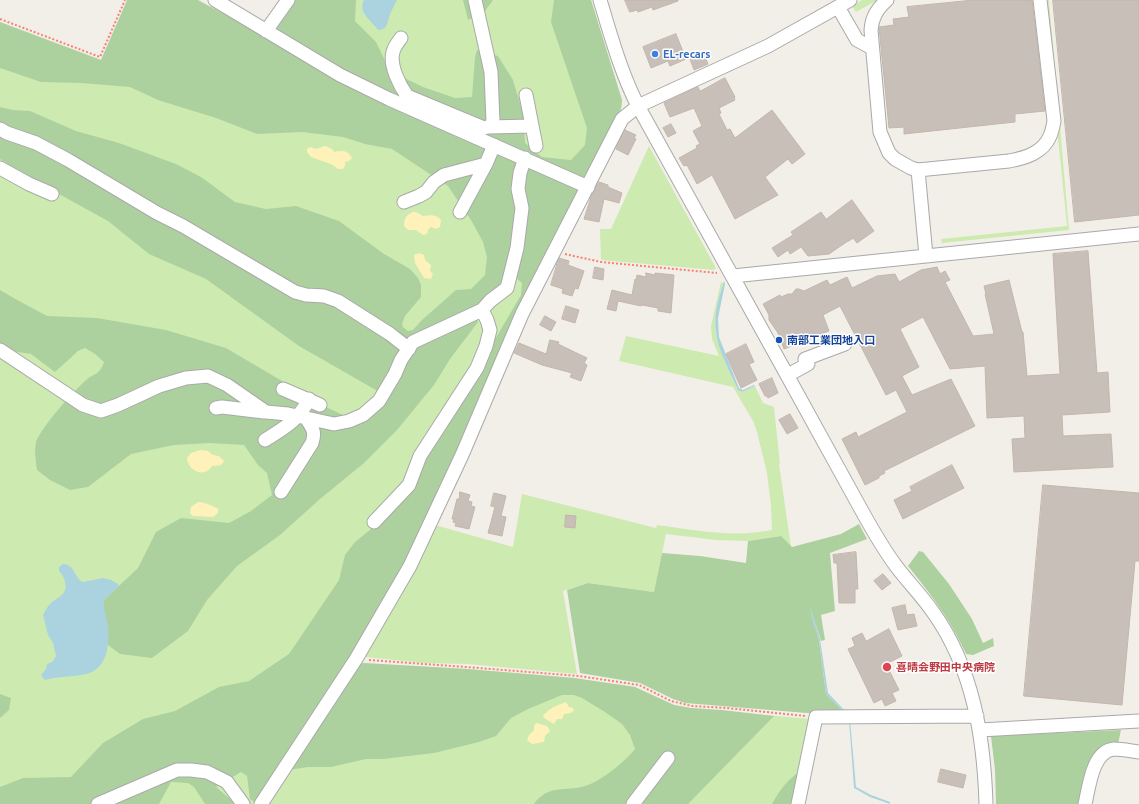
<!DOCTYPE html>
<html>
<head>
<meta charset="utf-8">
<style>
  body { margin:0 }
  canvas { display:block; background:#f2efe9 }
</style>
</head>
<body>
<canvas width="1139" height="804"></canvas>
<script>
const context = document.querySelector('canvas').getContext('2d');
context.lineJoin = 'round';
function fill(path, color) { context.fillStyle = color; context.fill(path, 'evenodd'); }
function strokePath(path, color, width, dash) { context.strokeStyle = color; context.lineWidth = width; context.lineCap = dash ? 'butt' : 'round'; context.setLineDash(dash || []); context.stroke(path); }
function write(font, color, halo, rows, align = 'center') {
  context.font = font + ' Ubuntu,"Noto Sans JP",sans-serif'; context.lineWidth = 3; context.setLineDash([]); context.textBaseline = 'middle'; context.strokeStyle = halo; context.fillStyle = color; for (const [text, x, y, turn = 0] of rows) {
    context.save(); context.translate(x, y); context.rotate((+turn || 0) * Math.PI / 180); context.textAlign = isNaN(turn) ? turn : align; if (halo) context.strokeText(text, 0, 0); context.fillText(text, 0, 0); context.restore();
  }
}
const grass = new Path2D(`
  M293,0H591L622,100V106L589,176L486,137Z
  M862,0H878L856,12L852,6Z
  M1044,0H1049L1069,230L942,243L941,239L1067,226Z
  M0,22L101,60L115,30L578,189L255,804H0Z
  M649,146L716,268L714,270L601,260L600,229H611Z
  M721,282L723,283C720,296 716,309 715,322C715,344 730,370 738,390L742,392L755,386L763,403L774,407L780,464H779L791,547L780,536L748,541L716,540L666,534L654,592L588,583L563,591L577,674L467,664L423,663L366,657V654L435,525L513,547L522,494L656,528L657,525C696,530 733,538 772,530L771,506L767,473L757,432L753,421L733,387L619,361L626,336L719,356L712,339L711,326Z
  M363,663L467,669L574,678L635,687L674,705L695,709L811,719L795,804H266Z`);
const forest = new Path2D(`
  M127,0H198L265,36L578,189L579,194L397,581L347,665L256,803L250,799L247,776L241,772L216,787L236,804H205L194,787L188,783L171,782L159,804H0V787L23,778L71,777L103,743L143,719L175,711L219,687L249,681L289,654L339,580L345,555L355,542L395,510L521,295L522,283L515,277L504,278L496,290L475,310L478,322L450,359L434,385L397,430L364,463L320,499L280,535L237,566L207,600L188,631L152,658L120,654L108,645V628L103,607L104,600L138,568L156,532L181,518L229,523L251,511L272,495L267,473L258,465L244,445L210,443L174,445L131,454L88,487L70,490L50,480L37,470C36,461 34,451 36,442C42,426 72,393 85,381C95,372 99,376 104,362L95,354L85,348L78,351L55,372L31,354L11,351L0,345V290L19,301L47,316L97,318L166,330L226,348L328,408L345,416L388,397L299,346L206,279L149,254L108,221L37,182L0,159V107L13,110L30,111L76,131L119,143L176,164L201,177L235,202L266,209L296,206L339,221L384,254L410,269L418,278L421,285V297L405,316L402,324L403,327L408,331L413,330L422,320L456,290L471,289L485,275L487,257L483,242L471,220L448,186L392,149L365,144L343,137L302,132L257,134L216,118L158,100L130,87L81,83L41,82L0,68V22L101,60Z
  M293,0H356L355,21L376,42L390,71L423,87L455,98L472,97L475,57L477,50L498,56L513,80L523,114L525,143L542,157L571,160L585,145L587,128L551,22L554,0H591L622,100L620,115L585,178H581L342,71L273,31Z
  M463,0H493L485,11L468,20Z
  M859,524L867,539L830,553L835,611L821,615L825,640L821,641L810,607L819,640L826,694L845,713L819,714L685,703L673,699L640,683L580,673L567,590L588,583L654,592L662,553L700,556L746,563L748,541L781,536L792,547L841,534Z
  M919,551L923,552L949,584L972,619L983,643L993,638L994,646L973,655L966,654C950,619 932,596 908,566Z
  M363,663L467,669L574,678L635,687L674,705L691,708L722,710L774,716L688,804H534C548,784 565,792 585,786C600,782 626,761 635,749L630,735L622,724L605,712L582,698L574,695H562L528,709L511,718L496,736L479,742L434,753L383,759H366L331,767H308L289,770L356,667Z
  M0,694L11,698L9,710L0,718Z
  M1121,730L1118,744L1094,755L1090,761L1080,804H996L995,770L991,736Z
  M803,769L795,804H772C780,789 789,778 803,769Z`);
const sand = new Path2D(`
  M325,146L332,149L334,152C341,150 348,150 352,158L349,161L345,162V166L343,169H338L331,164L311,157L307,152V149L310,147L316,149Z
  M413,212H416L423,216C430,215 436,214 441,220L440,227L436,229L431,227L428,230L427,234L423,235L416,230H408L404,226C404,219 406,215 413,212Z
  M419,253L424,255L425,260L431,265L430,271L433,274L431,279L424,278L415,263L414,255Z
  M200,450L208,451L213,455L219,456L224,461C221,467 217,465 212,466C210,468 209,470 207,471C198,476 187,467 187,458L191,453Z
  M198,502C204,502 214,506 218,509V513L213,517L193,516L190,513L191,507Z
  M566,702L569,707L573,708L574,710L571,713L564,714L562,719H557L554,724L544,718L543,716C548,709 557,705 566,702Z
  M536,723L547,726L550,731L545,736L544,742L532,744L527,740L529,735L534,730V726Z`);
const water = new Path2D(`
  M364,0H397C395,4 393,8 391,12C387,20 389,30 378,30C372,21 357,12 364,0Z
  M724,281L725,284L718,318L719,337L739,388L743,390L754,385L755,386L742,392L738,390C731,373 718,351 716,332C713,316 719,297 724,281Z
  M63,564C76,565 73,577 83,582L103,578L111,580L118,584L119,586L104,600C103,610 107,618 108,628C110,646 106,670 86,674C72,677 59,676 45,680L41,675L46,669L47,664L52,662L56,656L53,643L48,635L43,615C45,611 47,607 50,604C58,596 70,595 64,579C63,576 62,574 59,571V567Z
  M810,606L820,639L828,693L847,713H845L826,694L819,640L812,620Z
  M849,720H850L856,787L871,795L890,802V804L870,797L854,788Z`);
const building = new Path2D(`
  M625,0H678V1L653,10L652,7L638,12L637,10L630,12Z
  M974,0H1032L1045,111L1015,114V122L904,134V127L889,128L879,27L894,25L893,19L909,17L907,7Z
  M1053,0H1139V215L1075,222Z
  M676,34L686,59L670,66L668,61L651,68L643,47Z
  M704,54L708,64L694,70L690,59Z
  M725,78L735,97L734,98L735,100L719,108L721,113L719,114L727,130L730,129L735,138L772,110L805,154L792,164L788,159L765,177L778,195L735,219L712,175L697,184L687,165L684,166L679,158L697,148L696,146L700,144L693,131L702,126L694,108L670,117L664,103L698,87L700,91Z
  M671,124L676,133L668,137L663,128Z
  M625,130L636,135L634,138L636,139L628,155L616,149Z
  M599,182L608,185V187L622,193L619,203L604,199L599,222L584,219L591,197Z
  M852,200L874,231L857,243L853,238L849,241H848L829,254L808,256L801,247L790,254L788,250L778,257L772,248L793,235L791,232L821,212L826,219Z
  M1088,251L1097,373L1108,372L1110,412L1062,415L1063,436L1111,434L1113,467L1014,472L1012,439L1025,438L1024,416L987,418L985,366L950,369L923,317L900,329L919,367L902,376L912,395L951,379L975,426L884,471L885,473L879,476V478L865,485L842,439L856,432L858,437L907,412L896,390L886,395L840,306L823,315L829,331L784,349L778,333L769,320V315L763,304L780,295L781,297L788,294H792L796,289H799L804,291L827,280L830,285L847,277L852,288L877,276L895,274L899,282L921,270L937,267L940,274L945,271L950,280L945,282L973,336L994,334L985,294H986L984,286L1009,280L1022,332H1023L1027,376L1060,374L1053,254Z
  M559,258L569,261L568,265L584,271L578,289L575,288L572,296L562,293L563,289L551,285Z
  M595,267L604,269L603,280L593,278Z
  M646,273L655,275V273L674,275L671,313L658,311V308L642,305L641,306L618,301L616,311L607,309L612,290L632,295L635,279L636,280L637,275L646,277Z
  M566,306L579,310L575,323L562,319Z
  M545,316L556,322L551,331L540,325Z
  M550,340L559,342L558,344L587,358L584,363L587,365L581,381L570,377L572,373L542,365L514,353L519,343L546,354Z
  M746,344L754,362L749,364L757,380L741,388L726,354Z
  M772,378L778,393L768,398L767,396H765L759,384Z
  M790,414L798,428L787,434L779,420Z
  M952,465L964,488L903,519L894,500L912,491L910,487Z
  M1043,485L1139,493V561H1135L1122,705L1024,696Z
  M460,492L470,495L468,501L472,502L471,506L475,507L469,529L455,526L456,523L453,522L454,519H452L457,499H459Z
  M494,493L506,496L501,516L506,517L502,536L488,533L495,507L491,506Z
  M566,515L576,516L575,528L565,527Z
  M856,552L858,589H855V603H839L837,563H834L833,555Z
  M883,574L891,583L882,590L874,581Z
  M905,605L907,615L914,614L917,626L898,630L892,608Z
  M889,629L902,656L886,664L899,690L892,693L896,701L885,706L882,699L874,703L848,649L855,646L852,638L862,633L866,641Z
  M941,769L966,775L963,788L938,782Z`);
const path = new Path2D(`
  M0,19L100,57L125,0
  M565,254L601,262L717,273
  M369,660L466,667L579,676L639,685L671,701L692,706L727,708L805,716`);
const minor = new Path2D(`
  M215,0L340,75L389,99L588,187
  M600,0C611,36 621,73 638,106C712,238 784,370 857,502C869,524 881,546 896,566C908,582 922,596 933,612C973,668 984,737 986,804
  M887,0C877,9 872,17 871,30L880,132L889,153L895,159L911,168L918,170L1009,161C1025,158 1043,153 1050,136C1052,132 1053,126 1054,121L1040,0
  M838,7L857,40L872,48
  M266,31L288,0
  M401,38C398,42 394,47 393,52C389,65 400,86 407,96L484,128L489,127L493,122L491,72L475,0
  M526,95L536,146
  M489,127L531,126
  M0,129L7,133L36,143L68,160L157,213L183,226L295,292L306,295L324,296L338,301L390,334L409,349
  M0,168L29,184L52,194
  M918,170L926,256
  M404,202L419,196L426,192L434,182L444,175L486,164L494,145
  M460,212L486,164
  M733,276L1139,234
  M0,350L83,405L101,411L118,405L159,386L186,378L208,376L227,385L266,412L288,414L334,424L349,421L363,415L379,401L395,374L401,360L413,342L482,310L490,301L507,288L517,248L522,208L518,189L520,173L525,158
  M788,375L808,364L805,359L845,344
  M283,389L320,405
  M216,408L222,407L264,412
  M265,440C284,428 298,421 309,399
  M281,492L312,443C316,431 312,428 306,418
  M374,522L409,485L420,456L477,368L486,346L490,330L487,320L482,310
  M980,730L1139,721
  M98,804L177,770H191L207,772L227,782L243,804
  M261,804L356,659L410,566L462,455L522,314L622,119L638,106L768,46L850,0
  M633,804L668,758
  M798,804L816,717L977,716
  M1085,804C1089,788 1092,751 1114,749C1122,749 1131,751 1139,752`);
const markers = [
  [655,54,4,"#3f7fe0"],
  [779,340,4,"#1a4fb4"],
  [887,667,5,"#e0444e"]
];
const shopNames = [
  ["EL-recars",663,54]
];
const transitNames = [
  ["南部工業団地入口",787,340]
];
const healthNames = [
  ["喜晴会野田中央病院",896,667]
];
fill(grass, '#cdebb0');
fill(forest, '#add19e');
fill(sand, '#fff1ba');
fill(water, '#aad3df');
fill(building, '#c7bfb8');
strokePath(building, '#c4b6ab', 1);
strokePath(minor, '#a9a9a9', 15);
strokePath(path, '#fa8072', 2, [2, 2]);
strokePath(minor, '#fff', 13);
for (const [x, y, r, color] of markers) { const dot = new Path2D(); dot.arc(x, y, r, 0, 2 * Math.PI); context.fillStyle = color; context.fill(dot); strokePath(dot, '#fff', 1.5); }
write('bold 11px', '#366cbe', '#fff', shopNames, 'left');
write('bold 11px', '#164399', '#fff', transitNames, 'left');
write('bold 11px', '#be3a42', '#fff', healthNames, 'left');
</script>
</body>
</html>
